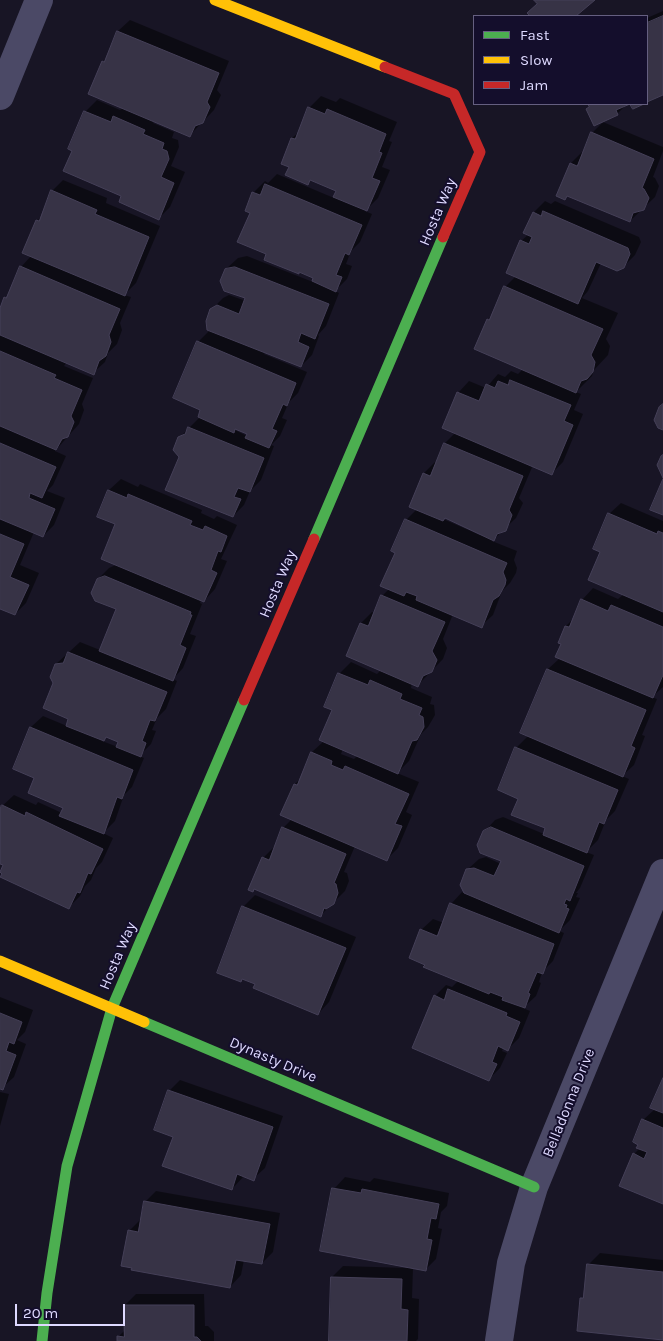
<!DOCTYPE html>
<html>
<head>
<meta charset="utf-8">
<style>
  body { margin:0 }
  #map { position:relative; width:663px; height:1341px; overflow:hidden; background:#181525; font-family:Karla,sans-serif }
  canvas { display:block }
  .legend { position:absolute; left:473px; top:15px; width:175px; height:90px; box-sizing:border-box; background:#140e2c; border:1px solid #655f80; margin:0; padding:6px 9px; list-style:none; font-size:15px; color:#ded9ff }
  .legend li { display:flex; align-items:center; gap:10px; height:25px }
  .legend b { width:25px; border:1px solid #655f80 }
  .scale { position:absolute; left:15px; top:1304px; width:110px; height:22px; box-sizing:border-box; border:2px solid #ded9ff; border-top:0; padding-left:6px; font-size:15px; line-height:18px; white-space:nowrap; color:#ded9ff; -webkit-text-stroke:4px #140e2c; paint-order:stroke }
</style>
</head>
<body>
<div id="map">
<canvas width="663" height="1341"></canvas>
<ul class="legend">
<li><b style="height:6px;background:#4caf50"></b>Fast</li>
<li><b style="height:6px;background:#ffc107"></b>Slow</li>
<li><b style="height:6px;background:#c62828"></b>Jam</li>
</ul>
<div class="scale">20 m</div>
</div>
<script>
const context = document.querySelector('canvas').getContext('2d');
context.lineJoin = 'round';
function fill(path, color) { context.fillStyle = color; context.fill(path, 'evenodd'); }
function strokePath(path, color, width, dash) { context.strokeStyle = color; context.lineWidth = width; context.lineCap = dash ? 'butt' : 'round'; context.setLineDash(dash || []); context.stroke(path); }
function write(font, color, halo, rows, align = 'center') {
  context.font = font + ' Karla,sans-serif'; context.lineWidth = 4; context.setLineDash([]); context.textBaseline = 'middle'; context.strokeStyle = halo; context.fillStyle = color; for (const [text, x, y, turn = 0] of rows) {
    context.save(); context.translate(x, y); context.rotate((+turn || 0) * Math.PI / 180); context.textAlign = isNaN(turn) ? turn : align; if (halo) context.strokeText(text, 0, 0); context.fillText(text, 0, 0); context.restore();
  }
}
const shadow = new Path2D(`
  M663,11V94L647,101V18Z
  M130,20L229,61L217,90L221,95L214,110L190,135L154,121L153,123L174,132L172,138L178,140L179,147L171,166L185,172L170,207L159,218L69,148L85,112L97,100L120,110L123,108L103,62L107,57L118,31Z
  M321,96L336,102L340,98L397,122L389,141L392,142L382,167L390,170L378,198L365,211L372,214L360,242L351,251L346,264L352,266L347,279L335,291L339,293L326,326L318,335L319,336L312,355L301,366L265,352L264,354L307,372L298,393L289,402L282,418L287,420L280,436L271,445L274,446L261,480L250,491L244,505L233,516L180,457L179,438L199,418L202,409L175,398L198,342L210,330L211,310L223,298L229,295L246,301L247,298L226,269L238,258L247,256L313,282L314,278L300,271L298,273L268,253L251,213L246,211L254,192L265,181L268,183L277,174L334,198L337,191L311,180L308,183L290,167L292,138L299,132L310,107ZM237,428L248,433L247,436L235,430Z
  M589,104H627L617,114L590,106Z
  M603,122L663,147V151L653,177L655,178L659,186L655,197L630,221L568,195L565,198L571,163L582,152L584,153L592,133Z
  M63,180L107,198L106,203L160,226L136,283L124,295L131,297L120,323L122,330L117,344L108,353L105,362L93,373L67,362L64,366L93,378L82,404L84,410L79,424L55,451L66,456L53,485L47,491L65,498L54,525L43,536L34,532L20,565L39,573L26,603L15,614L0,608V312L21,267L31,256L24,253L38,220L42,216L52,191Z
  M545,201L551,204L555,201L639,237L641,242L635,255L623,267L601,263L588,291L582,298L618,313L606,339L610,346L608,355L594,370L592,376L576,392L581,394L574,410L583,414L563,462L552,473L533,465L519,498L523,503L516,518L492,541L517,551L514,560L517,568L516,573L510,583L502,591L493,615L481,626L453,614L443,639L447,648L443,659L418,685L412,683L411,688L432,697L430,704L434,705L435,715L428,727L421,734L409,761L397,773L419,782L406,812L412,815L398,848L387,859L355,846L344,872L347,873L349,881L345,891L320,916L263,858L274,847H276L283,828L292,819L295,784L302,777L312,752L324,741L334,709L339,674L351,662L377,674L381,670L347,656L361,623L372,612L375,613L382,596L389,589L397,552L406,520L417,509L411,506L424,473L435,462L437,463L445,443L455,433L458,393L469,381L486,388L498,374L505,377L511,371L518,374L523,369L488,320L492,315L505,287L516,276L521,241L529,234L534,212ZM446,517L481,533L480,535L443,519ZM343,749L358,755L354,759L341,754Z
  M121,479L138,487L140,484L202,510L201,513L214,519L217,516L237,525L221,559L227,561L215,589L204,601L201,600L200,603L202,604L190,634L196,636L183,668L173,679L177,681L166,709L157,718L152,730L156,731L151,744L139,756L144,758L132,787L124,795L115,821L103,833L113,838L102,862L96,868L91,880L85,886L80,896L69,907L0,862V808L14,795L36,805L38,802L62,813L64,807L35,778L14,768L31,727L43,716L67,726L70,718L55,682L56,664L80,642L100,650L118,609L98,579L109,568L118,564L117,524L99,516L109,490ZM107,736L120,741L118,747L102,741Z
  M621,503L663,521V687L652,697L657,699L642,735L645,736L634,765L622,776L629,779L615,811L606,820L598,840L586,852L594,855L580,888L576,893H578L576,897L580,898L570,920L559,931L564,933L553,961L542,972L539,982L541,983L536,996L523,1008L530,1011L519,1038L508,1049L504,1047L502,1051L507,1053L500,1068L489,1079L435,996L446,985L452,987L459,980L426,964L421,930L433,919L444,923L451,904L462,892L467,894L461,884L467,870L479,859L486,857L501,864L503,861L484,832L495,820L503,817L544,834L547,828L520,798L516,748L528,736L522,733L548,669L560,658L566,626L574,618L582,600L593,588L618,599L624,594L601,551L609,514Z
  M255,895L356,937L329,1002L318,1014L256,983L244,978L241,981L243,907Z
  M0,997L33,1010L25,1032L17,1040L26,1044L14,1077L2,1088L0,1087Z
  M180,1080L283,1116L265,1168L253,1179L244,1176L232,1189L174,1136L169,1091Z
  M663,1081V1203L634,1154L640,1148L643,1120L655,1109Z
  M0,1092L9,1094L0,1126Z
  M345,1177L370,1182L374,1178L449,1193L447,1206L441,1212L438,1228L442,1229L436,1259L425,1270L413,1268L412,1298L419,1299L418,1339L416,1341H330L332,1277L343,1266L408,1268V1267L334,1189Z
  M156,1191L280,1213L273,1252L262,1263L244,1260L241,1275L230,1287L134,1267L129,1231L140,1220H142L145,1202Z
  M600,1253L663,1260V1338L581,1299L585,1295L589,1264Z
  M136,1294H204L205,1326H208L214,1332V1341H118V1337L125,1330V1305Z`);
const building = new Path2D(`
  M534,0H595L576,16H530L527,13L537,4Z
  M663,16V95L647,102V23Z
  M117,31L219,73L207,102L210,107L203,123L195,126L190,137L88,94L102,61L104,62Z
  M588,104H630L616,110L618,115L594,126L586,109L589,107Z
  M630,104H644L633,109Z
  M308,107L325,114L327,109L386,134L379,152L382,153L372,178L380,181L367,211L333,197L336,191L310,180L308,185L285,175L289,167L281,164L291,138L295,139Z
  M84,111L111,122L113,116L145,130L143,134L164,143L162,149L167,151L169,159L161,177L174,183L159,220L119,202L121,196L63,171L72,151L68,149Z
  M591,132L654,159L642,188L644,189L649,198L644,210L633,213L630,222L567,196L565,200L556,196L570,163L577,166Z
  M265,184L362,225L349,255L345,253L336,275L342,277L336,292L312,281L313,278L299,272V274L264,260L266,254L237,242L250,213L245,211L252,192L260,195Z
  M51,190L97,210L95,214L149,237L125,296L22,253L36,220L39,221Z
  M543,211L628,248L630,254L624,268L617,271L596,262L578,304L506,273L520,240L529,244L532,237L523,233L533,212L541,216Z
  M20,266L120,309L109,335L111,342L106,356L99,361L94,375L0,335V308L4,297L6,298Z
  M235,267L329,304L315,339L301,333L298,342L309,347L301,367L207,330L206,321L210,309L217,305L239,314L245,298L224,291L220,281L225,269Z
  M504,286L603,329L591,355L595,362L593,372L587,379L581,381L576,393L474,349L487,319L489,320Z
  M197,341L296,383L287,406L283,404L272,429L277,431L269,448L245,438L247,434L235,429L234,433L198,417L200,410L173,398Z
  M0,351L56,375L54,378L82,390L71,416L74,422L68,437L62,439L56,450L0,426Z
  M510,380L571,405L564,421L573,425L552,475L442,428L457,392L479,401L486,384L495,388L498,381L508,385Z
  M663,404V430L658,428L654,420L659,407Z
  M188,427L264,458L250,492L238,488L234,497L241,499L233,517L165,490L179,457L173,450L178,437L185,434Z
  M0,443L56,467L42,498L30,493L29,498L55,509L43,537L0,519Z
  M444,443L523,476L509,510L512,515L506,531L497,534L494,541L445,518L443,521L409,507L423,473L430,476Z
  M663,455V478L657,465L661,456Z
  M663,479V515L650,510Z
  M108,490L127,498L128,494L192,521L190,525L203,530L205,526L227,536L221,552L218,551L211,570L217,573L204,602L101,559L115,524L97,517Z
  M608,513L657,534L658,531L663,533V612L588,580L600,552L593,549Z
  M405,519L507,563L503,572L506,580L505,585L499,596L493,600L482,628L416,600L417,596L406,592L404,596L380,586L395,553L391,551Z
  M0,534L24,544L10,577L29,585L15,615L0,609Z
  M105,576L191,612L190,615H192L180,645L186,648L173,681L99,651L116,609L95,601L91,593L97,579Z
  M381,595L445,622L432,651L437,660L432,672L423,676L418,687L346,656L360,623L368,626Z
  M581,599L608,611L611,605L663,627V675L653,698L555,657L561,644L558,643L565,626L569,627Z
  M68,652L167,692L155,721L150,720L142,741L146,743L141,757L116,747L118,742L106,737L104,741L66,726L68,719L43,708L53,683L50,677L55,664L63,663Z
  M547,669L646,710L631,746L635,748L623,777L520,733Z
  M338,673L368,685L370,680L402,694L400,699L422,708L419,715L423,717L424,727L417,740L412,741L398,774L319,740L332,710L324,707Z
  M30,727L133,770L122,799L117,797L104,834L59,816L63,808L28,793L34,778L13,769Z
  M515,747L618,790L604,824L599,822L587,853L543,835L545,828L511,815L518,799L498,790Z
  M311,752L332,761L331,765L343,770L345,766L409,794L395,824L402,826L387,861L280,815L294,784L297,785Z
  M2,805L25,816L26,812L103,849L91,874L88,873L80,893L77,892L69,909L0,877L2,874L0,872L3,865L0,864V807Z
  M282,827L346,854L334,883L336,884L338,893L334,904L326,909L324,908L321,917L254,889L253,892L248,890L262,857L269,860Z
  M491,827L584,866L570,901L566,899L564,904L567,905L566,908L569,909L559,933L464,893L460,885L466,869L474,868L494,876L501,861L480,853L477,845L483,831Z
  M450,903L554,944L543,974L537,972L528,993L530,994L525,1008L502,1000L503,997L490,992L489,994L423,967L425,965L409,958L420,929L437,936Z
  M242,906L346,948L318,1015L253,988L255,984L242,979L241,982L217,973Z
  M448,989L507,1013L506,1016L520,1022L508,1051L498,1046L492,1062L497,1064L489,1081L412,1048L434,995L444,1000Z
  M0,1013L22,1022L14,1044L9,1042L6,1051L16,1055L3,1090L0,1089Z
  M663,1078V1113L650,1108Z
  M168,1090L273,1127L254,1181L237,1174L232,1190L162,1166L173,1137L154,1130Z
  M642,1119L663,1128V1204L619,1186L633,1153L644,1159L647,1152L636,1148L638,1145L633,1142Z
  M332,1188L361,1193L362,1189L439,1204L436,1219L431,1218L427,1239L432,1240L426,1271L320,1251Z
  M144,1201L270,1224L262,1264L236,1260L230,1288L131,1270L132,1268L121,1266L128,1230L138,1232Z
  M587,1264L663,1272V1340L577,1331L580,1298H583Z
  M331,1277L402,1279L401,1309L408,1310L407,1341H329Z
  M124,1305H194V1337H197L201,1341H117V1336L124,1337Z`);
const street = new Path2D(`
  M0,96L39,0
  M499,1341L511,1263L534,1187L663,873`);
const fast = new Path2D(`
  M314,539L443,237
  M144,1022L534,1187
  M42,1341L47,1293L67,1166L112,1008L244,700`);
const slow = new Path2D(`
  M215,0L385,67
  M0,961L144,1022`);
const jam = new Path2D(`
  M385,67L454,94L480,152L443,237
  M244,700L314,539`);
const streetNames = [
  ["Hosta Way",438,212,-67],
  ["Hosta Way",278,584,-67],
  ["Hosta Way",118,956,-67],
  ["Dynasty Drive",273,1060,23],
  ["Belladonna Drive",569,1103,-68]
];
fill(shadow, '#0007');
fill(building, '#373346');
strokePath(building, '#454058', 1);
strokePath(street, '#4b4966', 28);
strokePath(fast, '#4caf50', 11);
strokePath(slow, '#ffc107', 11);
strokePath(jam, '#c62828', 11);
write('15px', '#ded9ff', '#140e2c', streetNames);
</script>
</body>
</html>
